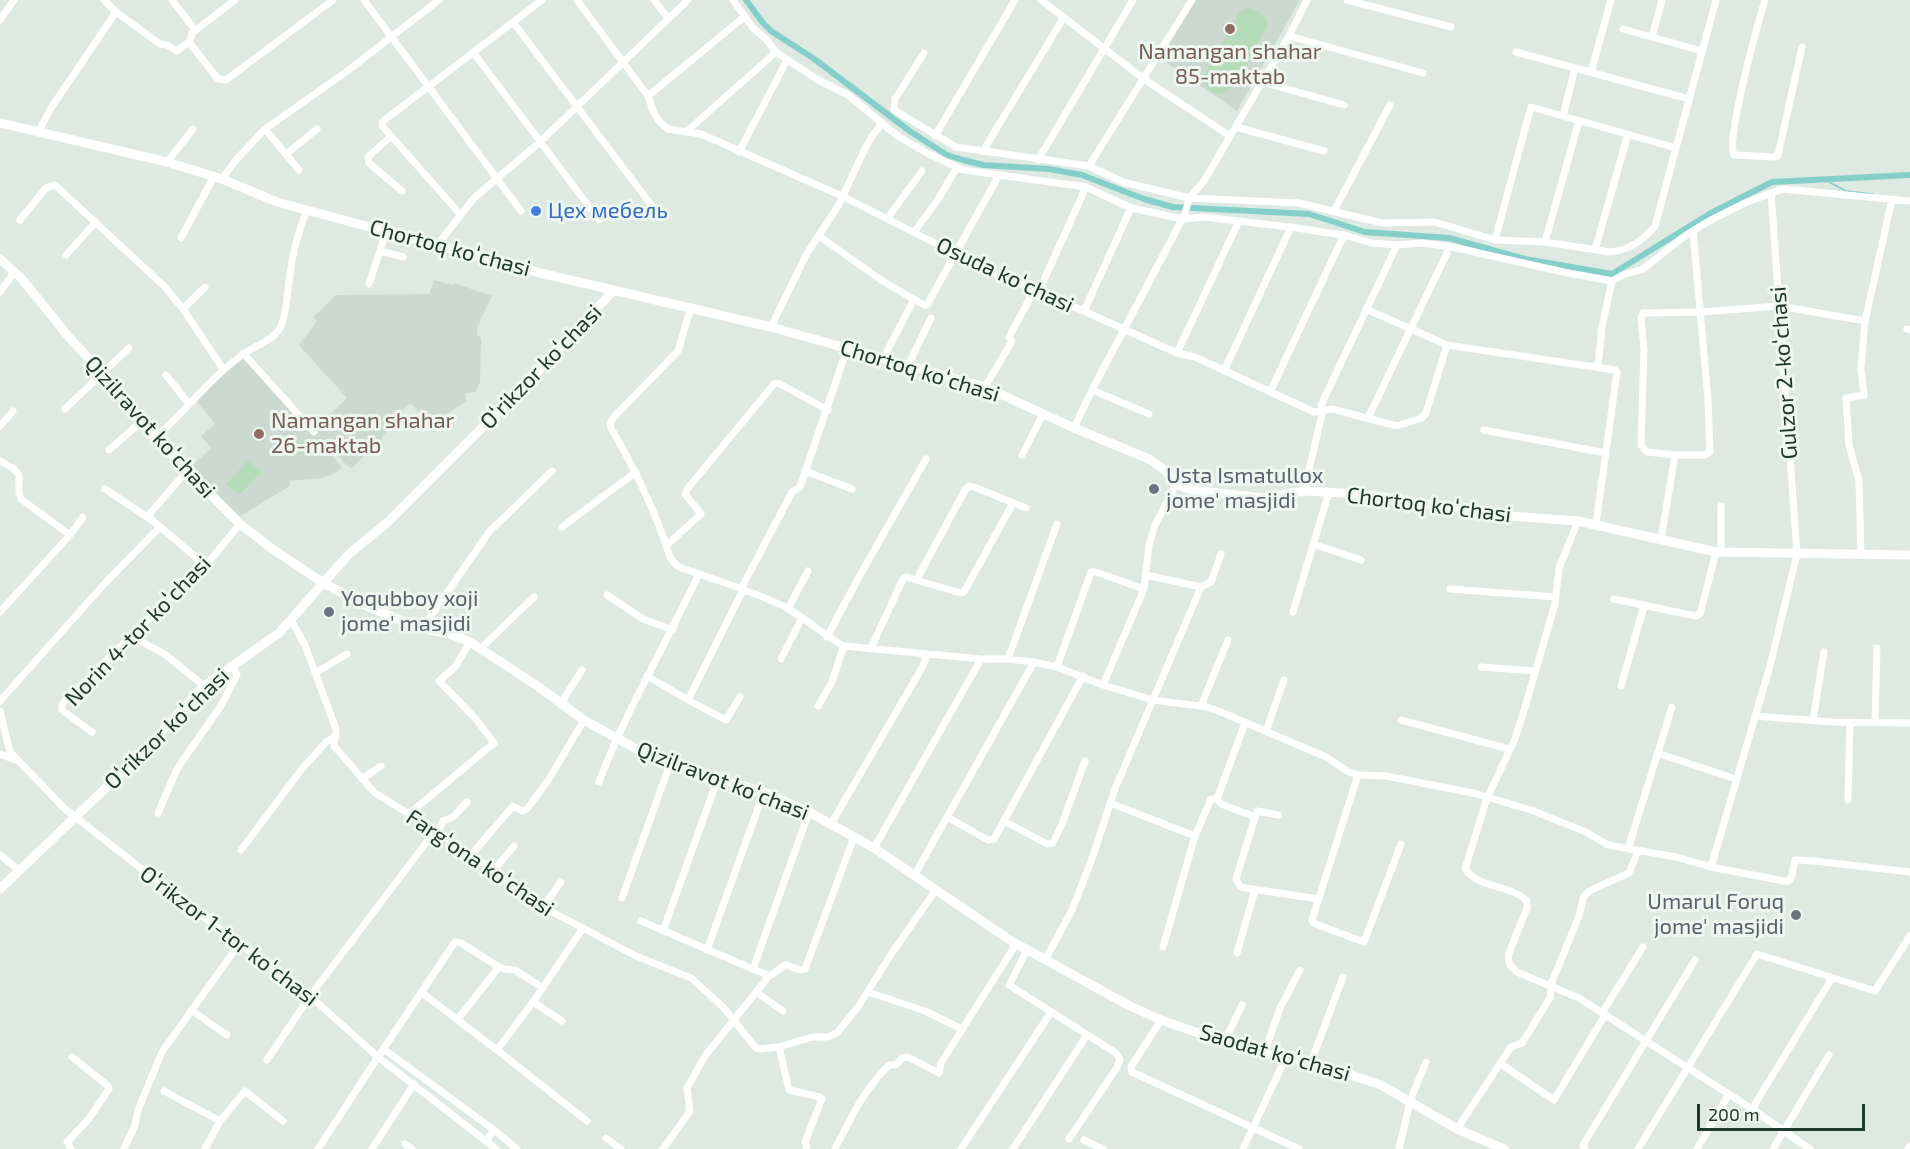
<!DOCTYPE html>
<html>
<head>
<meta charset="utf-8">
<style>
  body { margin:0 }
  #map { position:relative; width:1910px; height:1149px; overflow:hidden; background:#dee9e2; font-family:"Exo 2",sans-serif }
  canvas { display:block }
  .scale { position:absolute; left:1697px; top:1104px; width:168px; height:27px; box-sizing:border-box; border:3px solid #20392d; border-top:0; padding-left:8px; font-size:18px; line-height:21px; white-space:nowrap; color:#20392d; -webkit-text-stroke:4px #eef6f0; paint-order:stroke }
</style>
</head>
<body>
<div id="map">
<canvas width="1910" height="1149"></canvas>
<div class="scale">200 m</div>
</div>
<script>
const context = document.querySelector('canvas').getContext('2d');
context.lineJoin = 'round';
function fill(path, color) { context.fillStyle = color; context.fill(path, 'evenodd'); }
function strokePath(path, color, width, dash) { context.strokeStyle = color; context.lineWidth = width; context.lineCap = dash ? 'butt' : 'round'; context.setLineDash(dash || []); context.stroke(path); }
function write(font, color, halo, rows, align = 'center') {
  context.font = font + ' "Exo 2",sans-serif'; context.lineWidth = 6; context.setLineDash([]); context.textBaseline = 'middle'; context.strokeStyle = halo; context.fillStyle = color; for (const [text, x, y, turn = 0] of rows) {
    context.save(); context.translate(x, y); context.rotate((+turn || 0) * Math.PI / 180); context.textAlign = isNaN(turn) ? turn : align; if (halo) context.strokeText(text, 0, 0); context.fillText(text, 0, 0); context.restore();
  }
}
const built = new Path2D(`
  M1194,0H1300L1237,111L1160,58Z
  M434,280L453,285L454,283L492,296L477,327V334L481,339L480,382L475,392L466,393V402L430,424L410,403L391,423L382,439L351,469L319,438L342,468L335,473L323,478L290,481V486L240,516L190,468L211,448L201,436L215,424L194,398L242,355L315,428L347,398L299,345L317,321L313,318L336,295L429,294Z`);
const green = new Path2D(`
  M1247,8C1256,8 1267,16 1268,25L1231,89L1227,92L1217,94C1208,89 1201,85 1205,73L1240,12Z
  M249,460L261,472L239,495L226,484Z`);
const stream = new Path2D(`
  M1823,179L1846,191L1873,194`);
const canal = new Path2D(`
  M746,0L763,23L771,31L813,58L911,132L947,155L963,160L983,165L1049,169L1082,175L1144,199L1173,207L1309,214L1365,232L1449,238L1525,259L1612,274L1711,213L1772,182L1910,175`);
const street = new Path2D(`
  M172,0L195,30
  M364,0L521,211
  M577,0L648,96L654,113L659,121L668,129L701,134L842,196L994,273L1039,291L1177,353L1195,357L1314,412L1332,409L1397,426L1422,418L1426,413L1447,345
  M654,0L668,18
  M733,0L753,28L766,39L776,52L818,80L848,95L899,137L927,153L963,170L1086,187L1131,208L1183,219L1204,217L1297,228L1348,236L1372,243L1397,245L1422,243L1452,247L1568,273L1612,281L1623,275L1643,269L1686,235L1709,221L1745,203L1782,189L1910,201
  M1041,0L1144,79L1230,136
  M1347,0L1451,27
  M1765,0C1758,23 1726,138 1734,155L1775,157L1778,155L1802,47
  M116,12L160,44L167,45L177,51L190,41L192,33L235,0
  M0,20L14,0
  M513,22L652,206
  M1623,29L1702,51
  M1289,36L1423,73
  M1652,37L1662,0
  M189,42L218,79L226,80L333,0
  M473,52L599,220
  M1516,52L1689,99
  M924,53L895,99L894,110L956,147L1089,166L1123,182L1189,198L1299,203L1382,223L1435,222L1495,240L1545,242L1610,252C1630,250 1642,241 1655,226L1716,0
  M1591,72L1611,0
  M1262,82L1344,105
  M648,96L744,17
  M1563,116L1575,68
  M1236,127L1324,151
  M265,129L299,170
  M39,131L51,108L116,12L104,0
  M686,132L776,52
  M391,136L368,157L369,163L402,191
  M935,136L1015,0
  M983,151L1064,17
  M739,152L787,60
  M286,154L317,129
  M1038,160L1133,0
  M167,162L193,129
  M1089,166L1192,0
  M222,179L235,161L265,129L346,72L439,0
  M1334,211L1390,105
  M460,214L383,127L382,122L542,0
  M887,219L922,171
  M20,220L46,188L55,185L165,287L183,309L223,369
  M914,232L937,201L957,167
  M819,236L881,280L924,305H927L999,175
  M181,238L214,176
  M1495,240L1531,107L1676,148
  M1545,242L1579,121
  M438,244L474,198L540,142L688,0
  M1595,250L1628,134
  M380,251L386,231
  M66,255L96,222
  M369,284L380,251L403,257
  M1039,291L1086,187
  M0,292L15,271
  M691,307L678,351L614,417L610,423L611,428C632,464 650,500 664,539C668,551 669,560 679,567C715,580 751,590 785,607C806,618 823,635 844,646L981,659H1008L1034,662L1057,667L1103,685L1153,700L1207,707L1221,712L1326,757L1349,772L1358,775L1386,776L1473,793L1531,810L1586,832L1608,845L1676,857L1711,867L1784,881H1789L1792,876L1795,860L1814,861L1910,872
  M183,309L205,287
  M1366,309L1447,345L1615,370L1617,372L1596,524
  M1084,311L1131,208
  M771,327L806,255L838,206L863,153L872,136L882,124
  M1907,329L1910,330
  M243,353L314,432
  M1177,353L1239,221
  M883,359L914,299
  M908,366L931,318
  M1598,366L1602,327L1612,281
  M1224,371L1291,227
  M166,375L188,403
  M985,387L1012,341L1009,337L1035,289
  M1092,390L1149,414
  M1270,392L1344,235
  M65,409L129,348
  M1368,418L1447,253
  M0,426L13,411
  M1074,428L1092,390L1185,214L1189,198L1204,181L1289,36L1307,0
  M1484,430L1606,453
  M155,438C185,412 208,380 241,356C253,346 274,341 281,326C287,312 287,296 289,281C292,255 297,234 307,210
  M109,450L141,422
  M1022,455L1043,414
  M1675,455L1647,452L1641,445L1644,349L1641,318L1643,313L1701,312L1779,306L1865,321
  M0,461L13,468L19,475V493L21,499L70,535
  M187,471L151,512L150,516L153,521L204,564
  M805,471L852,489
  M105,489L153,521
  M1304,491L1323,410L1321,405L1397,245
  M1721,506V553
  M1578,521L1559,568L1555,604L1523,714L1515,739L1487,798L1465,869C1479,889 1510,884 1527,901V908L1509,953C1507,963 1510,966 1517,972L1579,998L1752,1109L1810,1149
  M562,527L636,472
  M1661,539L1675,455H1705L1710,452L1708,399L1693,231
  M1313,544L1361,560
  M666,546L701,514L685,494L688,488L774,384L778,383L828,410
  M1861,555L1859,481L1849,445L1846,398L1864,395L1861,368L1865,321L1892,199
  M1146,575L1201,587
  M916,580L961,593L964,592L1013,503
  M741,589L792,492L800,487L847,349
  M1450,589L1556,597
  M607,595L643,619L673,630
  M1614,599L1696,616L1700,614L1716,552
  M788,609L808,571
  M0,612L70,535L83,517
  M1293,612L1329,492
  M291,620L305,645L336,729L334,746L375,793L438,832L470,856L487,865L537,904L636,956L691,978L723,1007L756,1048L760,1049L779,1047
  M425,629L431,616L489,532L552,471
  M131,636L166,655L204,686
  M827,637L859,577L926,459
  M871,648L903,579L907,577L916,580L918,577L965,490L969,486L974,487L1026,508
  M480,649L534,597
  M781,659L802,618
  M1008,659L1057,524
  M1057,667L1091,572H1096L1144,589
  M1481,667L1535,671
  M315,673L347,654
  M647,676L688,700
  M1103,685L1144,589L1149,545L1155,525L1176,484
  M1621,686L1644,606
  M740,697L726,720L688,700L743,590
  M0,701L106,582L160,527
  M561,703L582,670
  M818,706L831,684L844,646
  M1201,706L1228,640
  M0,711L10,752L64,808L194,910L310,996L378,1057L455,942L461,943L499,967L504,969L515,970L543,988
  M1755,716L1832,722L1910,723
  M1401,720L1509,749
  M1813,720L1824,652
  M1875,722L1877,648
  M1245,723L1217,799L1221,804L1255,817
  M1266,731L1284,680
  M92,732L62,710V704L204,564L211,559L240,524
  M1657,753L1736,779
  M0,754L15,760
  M1358,775L1312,920L1313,923L1364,942L1401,844
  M362,779L381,766
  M599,782C626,710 666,644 699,574
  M1848,800L1850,722
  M1110,803L1195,836
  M158,813L177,769L220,707L237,675L232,665
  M409,814L494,743L476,719L439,681L455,667L470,642
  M1278,815L1257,811L1236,879L1240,886L1245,888L1319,899
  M947,817L988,840L994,839L1083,676
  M1004,821L1047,844L1053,843L1062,824L1085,761
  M831,824L923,666L927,654
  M438,832L443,821L453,817L467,802
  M874,848L981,659
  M1628,849L1672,707
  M241,850L301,770L326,742L336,736
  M0,855L20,871
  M470,856L513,806L522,811L527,809L549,779L584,720
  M1711,867L1770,666L1797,554L1771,193
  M493,871L514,846
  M914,876L1034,662
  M622,898L670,764
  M542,908L561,882
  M641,921L753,969L809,812
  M663,931L718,778
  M1163,947L1195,836L1211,799H1217
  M707,950L764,792
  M1027,950L1009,985L1116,1053L1120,1059L1118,1066L1069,1139
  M1237,953L1255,890
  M1045,960L1072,910L1092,859L1115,789L1201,587L1211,582L1221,554
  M753,969C779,980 766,975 786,965L800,970L805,969L854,837
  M421,992L497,1050L533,1002
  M756,992L783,1011
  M868,992L925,1011L962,1029
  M191,1010L227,1035
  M1602,1013L1643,947
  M458,1019L499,967
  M1161,1020L1131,1067L1132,1072L1299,1149
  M562,1021L533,1002L583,928
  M1225,1041L1242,1005
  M385,1050L494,1130L486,1141
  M497,1050L587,1121
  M1264,1054L1280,1008L1300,970
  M267,1060L310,996L435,831
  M1311,1062L1343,977
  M1501,1064L1554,1100L1605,1015
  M164,1091L220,1121
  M1752,1109L1832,978
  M1457,1129L1511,1047L1522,1043L1550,998L1552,982L1579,916L1584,896L1591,890L1629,873L1638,851
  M494,1130L517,1149
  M606,1138L621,1149
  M1084,1140L1103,1149
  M405,1144L412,1149
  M71,1149L67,1142L88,1120L109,1089L107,1085L72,1057
  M124,1149L135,1125L138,1110L162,1052L239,944
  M205,1149L220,1121L245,1091L283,1121
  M318,1149L378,1057L496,1149
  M372,1149L414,1084
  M663,1149L690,1111L687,1088L705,1056L769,976
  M807,1149L805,1142L822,1099L820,1097L789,1090L779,1047L812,1037H827L837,1033L858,1007L890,956L935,891
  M835,1149C850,1119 865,1088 889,1065H896L902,1058L908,1057L939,1073L941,1063L1016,944
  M961,1149L1051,1012
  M1013,1149L1087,1035
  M1243,1149L1286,1057
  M1399,1149L1410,1101L1426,1062
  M1585,1149L1583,1145L1695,960
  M1638,1149L1757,954L1875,991L1910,936
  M1697,1149L1729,1094
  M1773,1149L1829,1055
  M1908,1149L1910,1146`);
const secondary = new Path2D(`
  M0,123L167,162L222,179L277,202L536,272L771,327L985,387L1074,428L1149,459L1165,470L1176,484L1192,490L1263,498L1304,491L1361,494L1509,516L1578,521L1716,552L1910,555
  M0,259L22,279L68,336L102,373L141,422L187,471L240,524L271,548L322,582L364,605L398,619L425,629L450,634L470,642L536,685L584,720L640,751L677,766L764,792L809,812L874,848L1013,942L1128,1005L1161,1020L1247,1050L1311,1062L1381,1085L1457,1129L1504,1149
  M0,889L133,762L204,686L279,633L349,554L389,521L529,381L614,290`);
const markers = [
  [1230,29,6,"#8d6e63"],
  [536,211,6,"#3f7fe0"],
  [259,434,6,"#8d6e63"],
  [1154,489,6,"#6b7280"],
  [329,612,6,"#6b7280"],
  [1796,915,6,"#6b7280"]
];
const educationNames = [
  ["Namangan shahar",1230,52],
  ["85-maktab",1230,77],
  ["Namangan shahar",271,421,"left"],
  ["26-maktab",271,446,"left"]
];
const shopNames = [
  ["Цех мебель",548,211]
];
const streetNames = [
  ["Chortoq koʻchasi",450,248,15],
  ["Osuda koʻchasi",1005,275,25],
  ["Oʻrikzor koʻchasi",541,367,-46],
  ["Chortoq koʻchasi",920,371,17],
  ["Gulzor 2-koʻchasi",1784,373,-94],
  ["Qizilravot koʻchasi",150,427,48],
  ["Chortoq koʻchasi",1429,505,7],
  ["Norin 4-tor koʻchasi",138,631,-46],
  ["Oʻrikzor koʻchasi",167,729,-44],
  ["Qizilravot koʻchasi",723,781,21],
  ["Fargʻona koʻchasi",480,863,34],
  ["Oʻrikzor 1-tor koʻchasi",229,936,37],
  ["Saodat koʻchasi",1275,1053,16]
];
const worshipNames = [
  ["Usta Ismatullox",1166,476],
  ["jome' masjidi",1166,501],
  ["Yoqubboy xoji",341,599],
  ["jome' masjidi",341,624],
  ["Umarul Foruq",1784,902,"right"],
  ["jome' masjidi",1784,927,"right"]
];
fill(built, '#ccd9d0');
fill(green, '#b6dbb9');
strokePath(stream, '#85cfcb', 1.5);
strokePath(canal, '#85cfcb', 6);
strokePath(street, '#fff', 7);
strokePath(secondary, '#fff', 9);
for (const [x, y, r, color] of markers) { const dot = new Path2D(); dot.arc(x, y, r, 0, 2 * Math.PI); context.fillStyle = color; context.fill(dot); strokePath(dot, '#eef6f0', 2); }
write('22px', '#785e54', '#eef6f0', educationNames);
write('22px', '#366cbe', '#eef6f0', shopNames, 'left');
write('22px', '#20392d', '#eef6f0', streetNames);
write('22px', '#5b616d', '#eef6f0', worshipNames, 'left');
</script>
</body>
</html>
